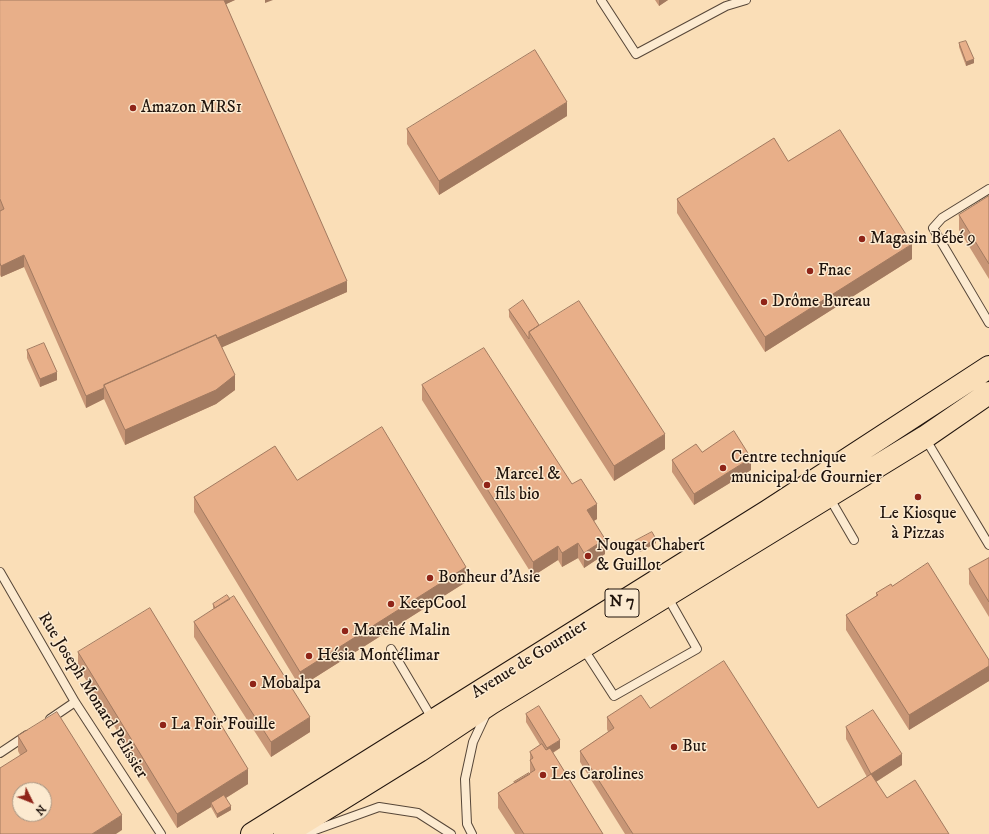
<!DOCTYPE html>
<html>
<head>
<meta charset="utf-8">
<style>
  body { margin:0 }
  #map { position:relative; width:989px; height:834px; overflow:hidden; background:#fadeb7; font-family:"IM FELL DW Pica",serif }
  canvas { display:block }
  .north { position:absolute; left:12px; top:782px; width:40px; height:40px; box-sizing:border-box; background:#fcead0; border:1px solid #a49482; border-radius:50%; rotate:133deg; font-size:11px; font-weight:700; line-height:16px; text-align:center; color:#20140d }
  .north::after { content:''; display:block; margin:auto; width:14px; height:18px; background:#8f2418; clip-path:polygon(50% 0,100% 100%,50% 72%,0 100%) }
</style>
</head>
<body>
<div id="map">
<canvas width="989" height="834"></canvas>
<div class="north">N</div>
</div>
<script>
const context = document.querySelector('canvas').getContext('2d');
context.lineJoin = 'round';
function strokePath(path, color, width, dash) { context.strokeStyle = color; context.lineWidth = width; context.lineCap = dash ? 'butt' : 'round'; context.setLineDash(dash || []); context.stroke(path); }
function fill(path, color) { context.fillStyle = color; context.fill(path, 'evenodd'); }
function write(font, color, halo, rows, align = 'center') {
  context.font = font + ' "IM FELL DW Pica",serif'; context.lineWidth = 3; context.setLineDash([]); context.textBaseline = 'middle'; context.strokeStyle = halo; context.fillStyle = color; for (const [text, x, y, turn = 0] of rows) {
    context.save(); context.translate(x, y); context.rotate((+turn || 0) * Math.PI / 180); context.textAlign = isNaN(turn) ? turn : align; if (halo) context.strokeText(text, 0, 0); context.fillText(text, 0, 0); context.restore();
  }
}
const service = new Path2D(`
  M601,0L636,54L726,6L746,0
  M989,189L942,218L933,228L989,323
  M925,438L989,545
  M829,497L854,540
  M0,572L75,702L161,834
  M583,648L614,696L697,649L667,596
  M391,649L433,720
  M50,719L75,702
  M0,753L27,735
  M304,834L379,807L418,813L451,834
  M472,834L467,824L465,779L473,742L487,712`);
const primary = new Path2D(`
  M252,834L768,511L989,367
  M285,834L419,751L491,703L925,437L989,393`);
const wall = new Path2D(`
  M0,0H235L226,4L347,292L222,347L235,390L216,404L125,445L104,399L86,408L24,267L1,277L0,275Z
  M655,0H668L659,6Z
  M959,43L974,63L966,66L959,47Z
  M567,116L439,195L407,144V129Z
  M788,161L912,259L765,352L677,213V199Z
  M989,196V279L959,230V215Z
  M509,310L539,325L665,449L614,481L509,317Z
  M27,350L57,380L40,387L27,358Z
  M422,385L572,484L597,519L594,521L605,554L584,568L578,558L562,567L558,560L533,576L422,400Z
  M702,452L751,470L694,505L672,472V460Z
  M297,480L466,582L300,687L194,512V497Z
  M635,541L656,543L640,552L635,545Z
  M989,558V617L969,584V569Z
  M892,586L989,660V681L909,730L846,630V615L876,596V593Z
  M213,604L310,732L271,757L194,637V622L214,609L213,608Z
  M78,652L248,784L226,798L231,810L217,818L211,807L177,828L78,667Z
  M650,708L818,808L867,777L846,739V727L902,765L876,782L887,798L949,834H625L580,762V751L608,732L607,729V717Z
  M526,714L560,748L553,753L603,834H515L498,808V793L514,783V782L530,774V752L540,745L526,722Z
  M18,736L122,830L20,755L18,751Z`);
const shadedWall = new Path2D(`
  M222,0H235L222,6Z
  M265,0H273L265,3Z
  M659,0H668L659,6Z
  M974,59V63L966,66V62Z
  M567,102V116L439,195V181Z
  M912,244V259L765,352V337Z
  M24,255V267L1,277V266Z
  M347,281V292L110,397L105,387Z
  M57,372V380L40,387V379Z
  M235,375V390L216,404L125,445V430Z
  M104,388V399L86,408V396Z
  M665,434V449L614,481V466Z
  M751,458V470L694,505V494Z
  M597,504V519L587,525V510Z
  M605,539V554L584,568V553Z
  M656,539V543L640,552V548Z
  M578,543V558L562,567V553Z
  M558,546V560L533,576V562Z
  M466,567V582L300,687V672Z
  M989,666V681L909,730V715Z
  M310,717V732L271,757V742Z
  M560,740V748L547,756V748Z
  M902,754V765L871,785V774Z
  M248,769V784L213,806L211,803V807L177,828V814Z
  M231,806V810L217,818V814Z
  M122,815V830L116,834H92Z`);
const building = new Path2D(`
  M0,0H224L347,281L217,338L216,335L104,385V388L86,396L24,255L1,266L0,263V211L4,209L0,199Z
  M966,41L974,59L966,62L959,43Z
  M535,50L567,102L439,181L407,129Z
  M840,130L912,244L765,337L677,199L774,138L788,161Z
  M989,196V264L959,215Z
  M523,300L539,325L529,332V339L509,310Z
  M579,301L665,434L614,466L529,332Z
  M216,335L235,375L216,390L125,430L104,385Z
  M44,343L57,372L40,379L27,350Z
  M484,348L572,484L581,479L597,504L587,510L605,539L584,553L578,543L562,553L558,546L533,562L422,385Z
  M382,427L466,567L300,672L194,497L275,446L297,480Z
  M734,431L751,458L694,494L672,460L696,444L702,452Z
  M652,532L656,539L640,548L635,541Z
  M989,558V602L969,569Z
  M928,563L989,660V666L909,715L846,615L878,595L876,593L891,584L892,586Z
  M227,595L230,599L215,608L213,604Z
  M234,596L310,717L271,742L194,622Z
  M150,608L248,769L177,814L78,652Z
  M724,661L818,808L871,774L887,798L915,780L949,834H633L580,751L614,728L607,717L641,695L650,708Z
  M539,706L560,740L547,748L526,714Z
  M873,710L902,754L871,774L846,727Z
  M57,712L122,815L92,834H0V768L27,751L18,736ZM20,790H44V814H20Z
  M542,744L546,750L550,748L603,834H524L498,793L535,770L530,760L533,758L530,752Z
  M529,773L530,774L515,783L514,782Z
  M224,795L231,806L217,814L211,803Z`);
const markers = [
  [133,108,4,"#8f2418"],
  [862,239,4,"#8f2418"],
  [810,271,4,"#8f2418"],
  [764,302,4,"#8f2418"],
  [723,468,4,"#8f2418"],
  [487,485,4,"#8f2418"],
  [918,497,4,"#8f2418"],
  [588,556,4,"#8f2418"],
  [430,578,4,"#8f2418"],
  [391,604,4,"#8f2418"],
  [345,631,4,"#8f2418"],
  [309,656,4,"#8f2418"],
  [253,684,4,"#8f2418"],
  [163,725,4,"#8f2418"],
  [674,747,4,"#8f2418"],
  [543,775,4,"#8f2418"]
];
const shields = [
  [622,603,34]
];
const shieldNames = [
  ["N 7",622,603]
];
const poiNames = [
  ["Amazon MRS1",141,108],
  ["Magasin Bébé 9",870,239],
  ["Fnac",818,271],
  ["Drôme Bureau",772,302],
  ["Centre technique",731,458],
  ["municipal de Gournier",731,478],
  ["Marcel &",495,475],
  ["fils bio",495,495],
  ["Le Kiosque",918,514,"center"],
  ["à Pizzas",918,534,"center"],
  ["Nougat Chabert",596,546],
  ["& Guillot",596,566],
  ["Bonheur d'Asie",438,578],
  ["KeepCool",399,604],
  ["Marché Malin",353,631],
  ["Hésia Montélimar",317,656],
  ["Mobalpa",261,684],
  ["La Foir'Fouille",171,725],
  ["But",682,747],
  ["Les Carolines",551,775]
];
const streetNames = [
  ["Avenue de Gournier",530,660,-32],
  ["Rue Joseph Monard Pelissier",92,696,58]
];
strokePath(service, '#564638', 10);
strokePath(primary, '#20140d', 24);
strokePath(service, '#fcead0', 8);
strokePath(primary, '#fadeb7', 22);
fill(wall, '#c89676');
fill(shadedWall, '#a27a60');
fill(building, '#e8af89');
strokePath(building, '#a27a60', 1);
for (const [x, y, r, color] of markers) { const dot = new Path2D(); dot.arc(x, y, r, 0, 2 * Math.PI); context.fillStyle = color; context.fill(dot); strokePath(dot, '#fcead0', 1.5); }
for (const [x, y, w] of shields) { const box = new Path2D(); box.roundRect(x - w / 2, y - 14, w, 28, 3); context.fillStyle = '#fcead0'; context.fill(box); strokePath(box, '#20140d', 1); }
write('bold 16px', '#20140d', null, shieldNames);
write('17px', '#20140d', '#fcead0', poiNames, 'left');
write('17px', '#20140d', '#fcead0', streetNames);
</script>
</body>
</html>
